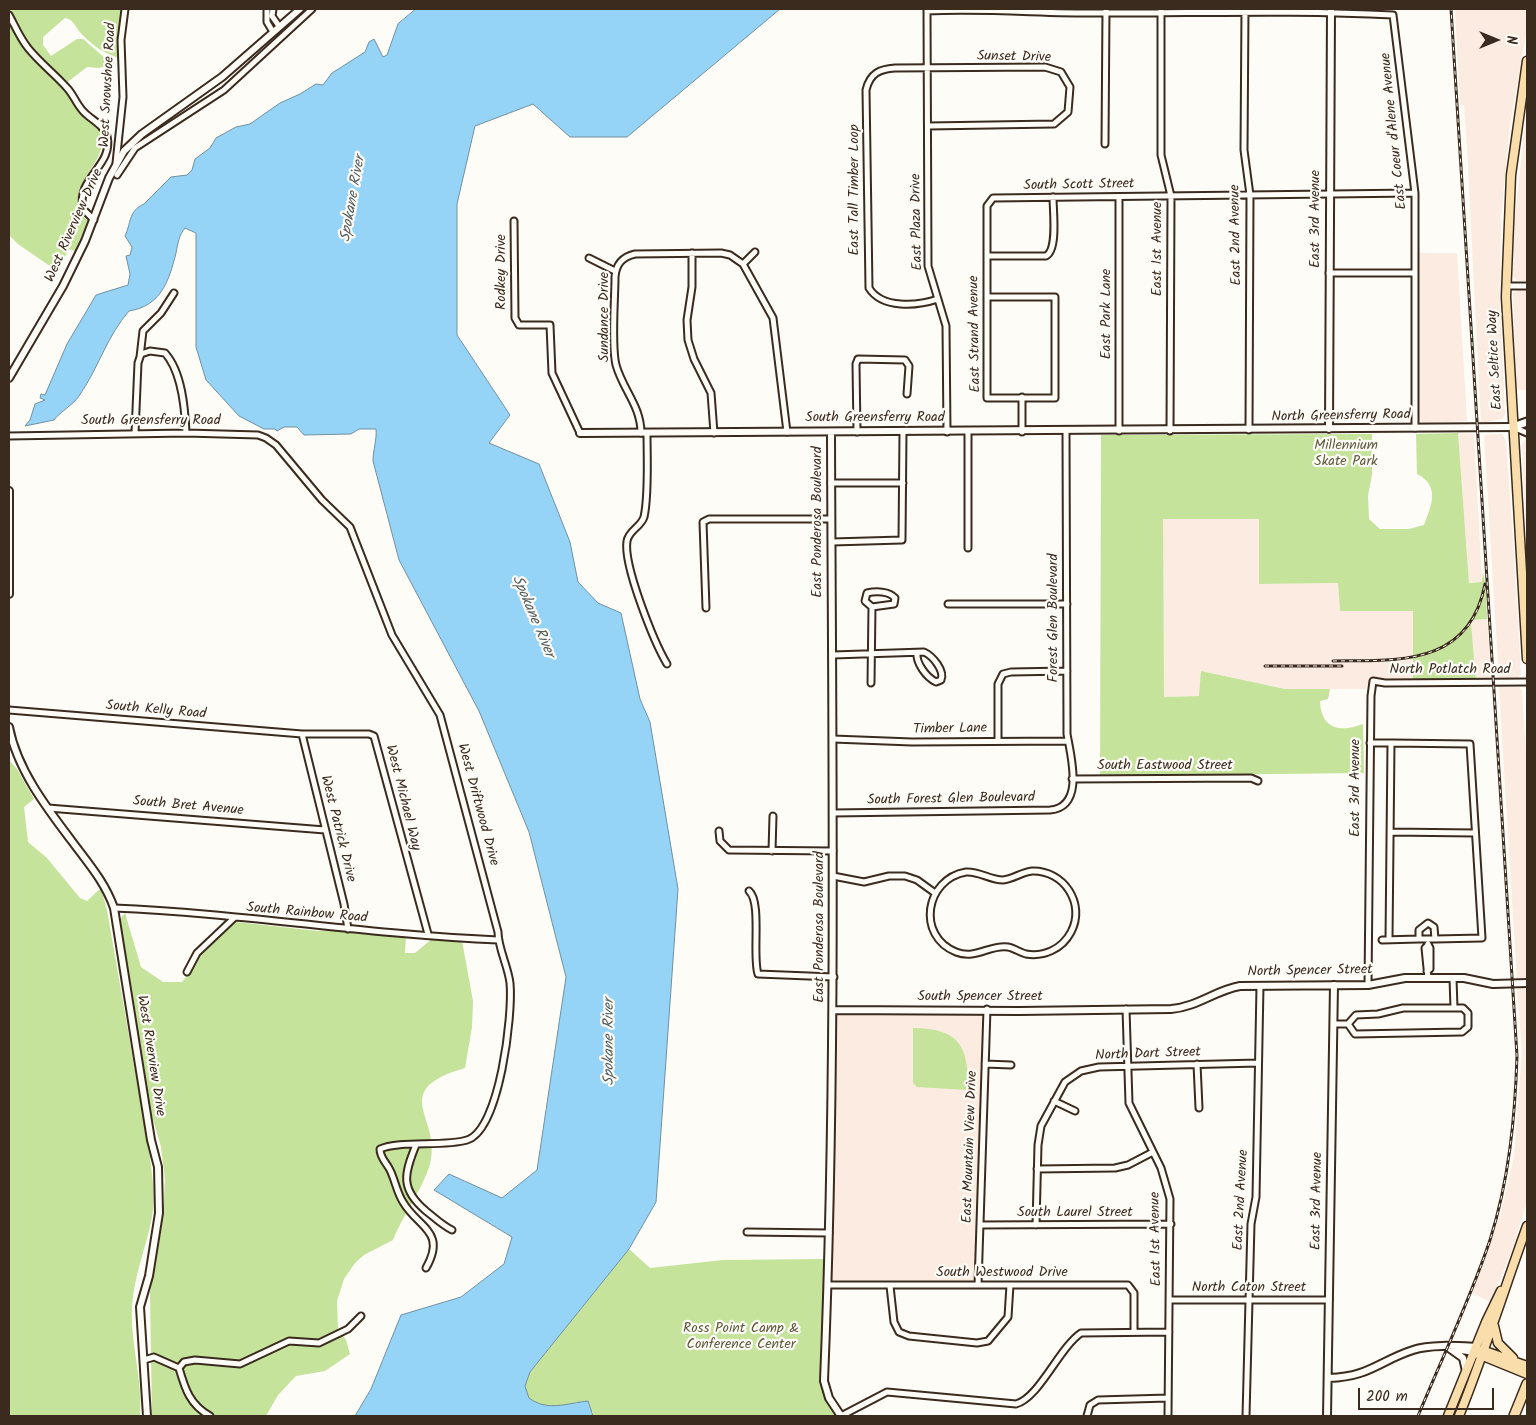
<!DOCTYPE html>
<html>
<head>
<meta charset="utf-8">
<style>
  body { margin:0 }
  #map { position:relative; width:1536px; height:1425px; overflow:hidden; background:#fdfcf7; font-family:Kalam,sans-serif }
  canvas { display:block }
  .frame { position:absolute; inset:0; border:10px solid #3b2a1e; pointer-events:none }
  .north { position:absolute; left:1471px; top:15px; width:50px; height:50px; -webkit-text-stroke:4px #fdfcf7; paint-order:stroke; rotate:90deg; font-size:14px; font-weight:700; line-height:20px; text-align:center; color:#3b2a1e }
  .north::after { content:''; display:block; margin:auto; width:18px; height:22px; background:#3b2a1e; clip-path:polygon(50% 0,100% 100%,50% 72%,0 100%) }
  .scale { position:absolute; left:1358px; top:1388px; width:136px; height:22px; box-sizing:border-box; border:2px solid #3b2a1e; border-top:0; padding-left:6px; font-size:15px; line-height:18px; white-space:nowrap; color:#3b2a1e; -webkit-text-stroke:4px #fdfcf7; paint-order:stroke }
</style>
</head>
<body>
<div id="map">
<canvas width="1536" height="1425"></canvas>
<div class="frame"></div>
<div class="north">N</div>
<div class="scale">200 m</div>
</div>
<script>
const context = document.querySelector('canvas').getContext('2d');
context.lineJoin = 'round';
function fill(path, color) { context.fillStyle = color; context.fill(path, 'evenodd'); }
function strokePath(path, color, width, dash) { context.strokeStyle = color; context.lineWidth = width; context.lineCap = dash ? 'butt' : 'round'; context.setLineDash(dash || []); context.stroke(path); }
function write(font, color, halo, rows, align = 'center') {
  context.font = font + ' Kalam,sans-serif'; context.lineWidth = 4.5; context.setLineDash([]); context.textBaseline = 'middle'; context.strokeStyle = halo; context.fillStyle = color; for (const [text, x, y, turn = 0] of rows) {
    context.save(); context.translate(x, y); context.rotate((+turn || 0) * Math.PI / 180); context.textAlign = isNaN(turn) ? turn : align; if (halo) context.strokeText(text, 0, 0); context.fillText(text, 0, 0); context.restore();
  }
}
const built = new Path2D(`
  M1455,9H1527V29L1510,124L1501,218L1500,307L1505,414L1502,419L1486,422H1481L1467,149L1464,105H1460Z
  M1527,105V281H1518L1514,278L1513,274L1515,218Z
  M1419,253H1457L1467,421L1424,423L1419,420Z
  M1519,290H1527V390H1516L1513,293Z
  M1458,433L1474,434L1482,582L1469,583Z
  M1502,434L1506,441L1513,539L1521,674L1517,679H1499L1484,435Z
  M1527,437V555L1522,444Z
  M1162,519H1259V584L1338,583L1340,611H1413V680L1372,679L1366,689H1285L1201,671L1200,696L1164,697Z
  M1487,619L1491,679H1476L1471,623L1473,620Z
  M1499,687H1519L1522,691L1527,770V979L1517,980Z
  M1517,987H1527V1202L1512,1250L1491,1302L1472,1293L1501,1212L1514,1157L1522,1052Z
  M987,1009L978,1285H828L833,1010Z`);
const green = new Path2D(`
  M9,9H123L120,58C105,55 89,43 79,31C75,26 73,19 65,18L43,37V45L51,56L77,39H83L106,59L115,63L99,68L87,67L65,84L23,39Z
  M9,19L26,50L36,58L102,128C106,161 87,165 80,192C78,198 79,205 79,212L88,221L75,251L69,249L57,271L18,244L9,235Z
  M1458,433L1469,583L1482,582L1483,572L1486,587L1487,619L1473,620L1471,623L1476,679L1413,680V611H1340L1338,583L1259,584V519H1163L1164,697L1199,696L1201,671L1285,689H1330L1328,699L1320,701C1321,729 1340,733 1363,724L1364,773L1100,776L1101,435L1372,434V475L1368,495L1369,519L1380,529H1409L1424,525C1432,504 1440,486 1417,474L1416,434Z
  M9,760L17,769L34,799L24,807L28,842L47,858L80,898L87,901L101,888L107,910L150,1157C152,1176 156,1198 152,1217C146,1248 134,1275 132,1306C130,1343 143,1379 140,1416H9Z
  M125,913L141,967L163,982H182L190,972L185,970C194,949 210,936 227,921L318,931L333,930L406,936L405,953H415L433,938L462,941L473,1001L472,1027L465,1068C386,1091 443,1118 430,1164C422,1191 403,1214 393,1240L364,1255L355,1263L344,1279L337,1301L338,1329L346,1340L350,1354L325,1371L296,1376L278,1395L266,1416H152L150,1293L164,1201L165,1179L161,1147L149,1105L119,920Z
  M913,1028C959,1028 970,1047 967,1090L917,1087L913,1083Z
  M629,1249L650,1268L723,1260L825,1259L820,1382L823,1394L836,1416H593V1412L577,1402C561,1408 542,1409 529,1398L525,1386L530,1372Z`);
const water = new Path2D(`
  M416,9H780L627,137H570L533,104L475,126L457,204V335L510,415L489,443L539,464L570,542L578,582L598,603L621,613L640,699L650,722L678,889L656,1202L629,1249L530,1372L525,1386L529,1398C547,1412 568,1403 588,1401L593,1416H355L371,1389L401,1315L461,1297L504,1264L512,1237L434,1190L449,1174L502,1198L537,1170L566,977L529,832L479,711L399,560L373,461C373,450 377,440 376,429H359L351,434L304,435L297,427H284L277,431L275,429H264L239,416L206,380L196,347V233L185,228C179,235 178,243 176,253C169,281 161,306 129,311C107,336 98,369 79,396C73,405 61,411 54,420L25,426L30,420L35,404L45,400L40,398L41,394L45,395L67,344L96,295L128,285L130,274L126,256L130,255L132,247L125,236C131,224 128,211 144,204L171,177L187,175L192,170L195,159L210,148L216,138L236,127L250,124L280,103L300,94L316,84L323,85L332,73L365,52L369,42L374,39L383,57L387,55L398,24Z`);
const minor = new Path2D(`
  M267,9V22L273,32
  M273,9L272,16L279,26
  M927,9L928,266L946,326L947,432
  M1161,9V155L1171,196L1170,431
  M1245,9L1244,150L1250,195L1249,430
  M927,11C988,8 1049,14 1109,13C1204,13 1299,10 1393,15L1415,193V428
  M9,15C15,26 20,38 28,48C40,63 56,75 68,89C74,96 77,105 83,111C91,120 103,124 107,136C114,166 76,177 83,209L94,220
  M928,126L1054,124L1068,112L1070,87L1061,72L1045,67L895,68C880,69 870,73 866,90L869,288C882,309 917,306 938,299
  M1105,144L1106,9
  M116,163L123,97L121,40L125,9
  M117,175L135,148L224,90L312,9
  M514,221L515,318L519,325H550L552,373L580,433
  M692,253V287L687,320L688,340L694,359L711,393L714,433
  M987,256H1046C1058,250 1053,211 1053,197
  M589,258L615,271
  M743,264L755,252
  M1329,273H1415
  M1506,286H1527
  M987,297H1055V398H987V206L993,198L1415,193
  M140,357L143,331L161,313L174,293
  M1022,397V432
  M1513,427L1527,433
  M1119,431V197
  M857,432L856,364L858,359L905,360L909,366L907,394
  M968,432V548
  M135,433L138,363L141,354L150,351L165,353C182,372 185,408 186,433
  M641,433C641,406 623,390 616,365C611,345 615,300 615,277C616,264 622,257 635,254L721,253L730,255L743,264L773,318L787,432
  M647,433C647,456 649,495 644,517C641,527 629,530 627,541C623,565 654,642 667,664
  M9,436L186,433L258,435L266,438L276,445L322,500L350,527L392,635L440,715L498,932C498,948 508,966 510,983C513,1014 500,1130 467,1140C444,1147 399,1140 380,1149C380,1158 386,1162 390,1170C395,1180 397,1193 403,1202C418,1228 447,1231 426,1268
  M831,483H903
  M832,542L902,540L903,432
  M948,604H1067
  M706,608L703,522L709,519H831
  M833,655L924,652C933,656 945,671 941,680L936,682C926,677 916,663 917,653
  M871,683L872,607L865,601L867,593C876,591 889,591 895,598L894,604L872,607
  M9,710L302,734H369L374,736L428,934
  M302,734L344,904L348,929
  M833,739L912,742L1068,741
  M998,741V684L1003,674L1011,672L1067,671
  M1370,743H1391L1389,940
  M1391,743L1470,744L1482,938L1435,939
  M1072,779L1251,778L1258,781
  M48,808L325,830
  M833,813L1050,810C1085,807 1071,757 1067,734L1066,432
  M719,831L720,841L729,850L833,851
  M1390,832L1475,833
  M772,851L773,816
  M966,872C979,871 990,880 1003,880C1013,879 1022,872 1032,871C1064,870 1086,904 1071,932C1062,949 1044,957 1026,954C1019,952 1014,948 1008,947C990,944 976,960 956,952C916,936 925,879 966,872Z
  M833,876L864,882L889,876H905L917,880L935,893
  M749,891C762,902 752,956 758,974L834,977
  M114,908C242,913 370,935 498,940
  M1428,923L1434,927L1435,939H1419V930Z
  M1382,940L1419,939
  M1427,971L1430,969V948L1428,944
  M187,972L197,953L234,918
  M1428,978L1425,948L1428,945
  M1453,978L1454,1008
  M1368,985L1371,696L1373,681L1385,683L1527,682
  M1126,1009L1129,1103L1161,1168L1170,1199L1168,1416
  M1334,1024H1348L1355,1034L1462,1032L1468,1027V1013L1463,1008H1403L1378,1014L1356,1015L1348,1024
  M985,1064L1011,1065
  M1197,1064L1199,1108
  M1054,1101L1075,1111
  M416,1145C404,1174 400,1189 426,1211C435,1218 442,1225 452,1230
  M1037,1169L1115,1168L1128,1165L1153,1152
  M980,1225L1171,1224
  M1036,1225L1038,1145L1041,1126L1065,1082L1081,1071L1099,1067L1258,1063
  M747,1232L829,1233
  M828,1285H1128L1134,1293V1332
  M978,1285L987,1009
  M890,1286L894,1322L899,1332L909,1336L977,1343L988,1341L1008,1317L1010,1285
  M1169,1300H1329
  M144,1360L154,1357L179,1368C185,1389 190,1405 210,1416
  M179,1368L184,1362L195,1360L240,1364L289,1341L319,1343L348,1329L361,1316
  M841,1416L887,1392L1016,1404C1039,1398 1059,1348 1081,1333L1169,1332
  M1087,1416L1090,1405L1098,1400L1168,1398
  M1246,1416L1251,1224L1256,1197L1260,986`);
const tertiary = new Path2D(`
  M9,378L63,286L85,241L109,178L124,151L142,134L222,77L300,9
  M1329,429L1331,9
  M580,433L1513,427
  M831,433C832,749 837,1065 824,1381L829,1398L841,1416
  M9,491V594
  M9,727C17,769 46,807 71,840C88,863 105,882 114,908L151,1140L158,1167L159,1213L149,1276L140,1307L147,1416
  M833,1010L1019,1011L1171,1009C1197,1007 1216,990 1240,986L1368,985L1405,978H1464L1493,984L1527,983
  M1449,1348L1463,1358L1466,1371
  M1455,1349L1474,1352
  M1329,1378C1369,1377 1379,1361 1413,1350C1430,1344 1458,1346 1476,1347
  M1327,1416L1334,985`);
const secondary = new Path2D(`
  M1513,427L1527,422`);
const primary = new Path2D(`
  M1527,61L1511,175L1506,297L1527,659
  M1494,1326L1498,1343L1513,1358
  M1482,1350L1527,1366
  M1478,1354L1527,1374
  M1448,1416L1486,1322L1501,1291
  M1459,1416C1484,1354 1504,1290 1527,1226`);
const motorway = new Path2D(`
  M1514,1416L1527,1384`);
const rail = new Path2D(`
  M1333,661C1398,660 1469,667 1485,584
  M1265,666H1342
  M1418,1416C1442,1358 1470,1300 1490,1240C1509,1180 1515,1118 1517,1056L1451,9`);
const streetNames = [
  ["Sunset Drive",1014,58,1],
  ["West Snowshoe Road",109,85,-87],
  ["East Coeur d'Alene Avenue",1395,131,-96],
  ["South Scott Street",1079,186,-1],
  ["East Tall Timber Loop",856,190,-90],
  ["East 3rd Avenue",1317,219,-90],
  ["East Plaza Drive",918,222,-91],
  ["West Riverview Drive",75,226,-66],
  ["East 2nd Avenue",1237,235,-91],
  ["East 1st Avenue",1159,249,-90],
  ["Rodkey Drive",503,272,-90],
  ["East Park Lane",1108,314,-90],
  ["Sundance Drive",606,317,-90],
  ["East Strand Avenue",976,334,-91],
  ["East Seltice Way",1496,360,-93],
  ["North Greensferry Road",1341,417,-1],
  ["South Greensferry Road",875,419],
  ["South Greensferry Road",151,422],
  ["East Ponderosa Boulevard",819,522,-90],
  ["Forest Glen Boulevard",1055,618,-90],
  ["North Potlatch Road",1450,671],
  ["South Kelly Road",156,711,5],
  ["Timber Lane",950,730,-1],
  ["South Eastwood Street",1165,767],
  ["East 3rd Avenue",1357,788,-90],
  ["West Michael Way",402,798,76],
  ["South Forest Glen Boulevard",951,800,-1],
  ["West Driftwood Drive",477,805,75],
  ["South Bret Avenue",188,807,5],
  ["West Patrick Drive",337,829,76],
  ["South Rainbow Road",307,914,5],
  ["East Ponderosa Boulevard",821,927,-90],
  ["North Spencer Street",1310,972,-1],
  ["South Spencer Street",980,998],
  ["North Dart Street",1148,1055,-2],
  ["West Riverview Drive",150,1056,81],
  ["East Mountain View Drive",971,1147,-88],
  ["East 2nd Avenue",1242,1200,-87],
  ["East 3rd Avenue",1318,1201,-89],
  ["South Laurel Street",1075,1214],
  ["East 1st Avenue",1157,1239,-91],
  ["South Westwood Drive",1002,1274],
  ["North Caton Street",1249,1289]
];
const parkNames = [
  ["Millennium",1346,447],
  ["Skate Park",1346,463],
  ["Ross Point Camp &",741,1330],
  ["Conference Center",741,1346]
];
const waterNames = [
  ["Spokane River",354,199,-80],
  ["Spokane River",532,617,67],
  ["Spokane River",610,1042,-90]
];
fill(built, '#fbebe0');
fill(green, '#c5e39b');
fill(water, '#95d4f6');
strokePath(water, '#7190a0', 1);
strokePath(minor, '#3b2a1e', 9);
strokePath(tertiary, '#3b2a1e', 10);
strokePath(secondary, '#3b2a1e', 11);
strokePath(primary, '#3b2a1e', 11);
strokePath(motorway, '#3b2a1e', 12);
strokePath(minor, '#fdfcf7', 5);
strokePath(tertiary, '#fdfcf7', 6);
strokePath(secondary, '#fdfcf7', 7);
strokePath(primary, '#f9deab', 8);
strokePath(motorway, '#f9deab', 9);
strokePath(rail, '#3b2a1e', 3);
strokePath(rail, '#fdfcf7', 1, [4]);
write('14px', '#3b2a1e', '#fdfcf7', streetNames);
write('14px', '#5e583d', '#fdfcf7', parkNames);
write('italic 15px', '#565d5f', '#fdfcf7', waterNames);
</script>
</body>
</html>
